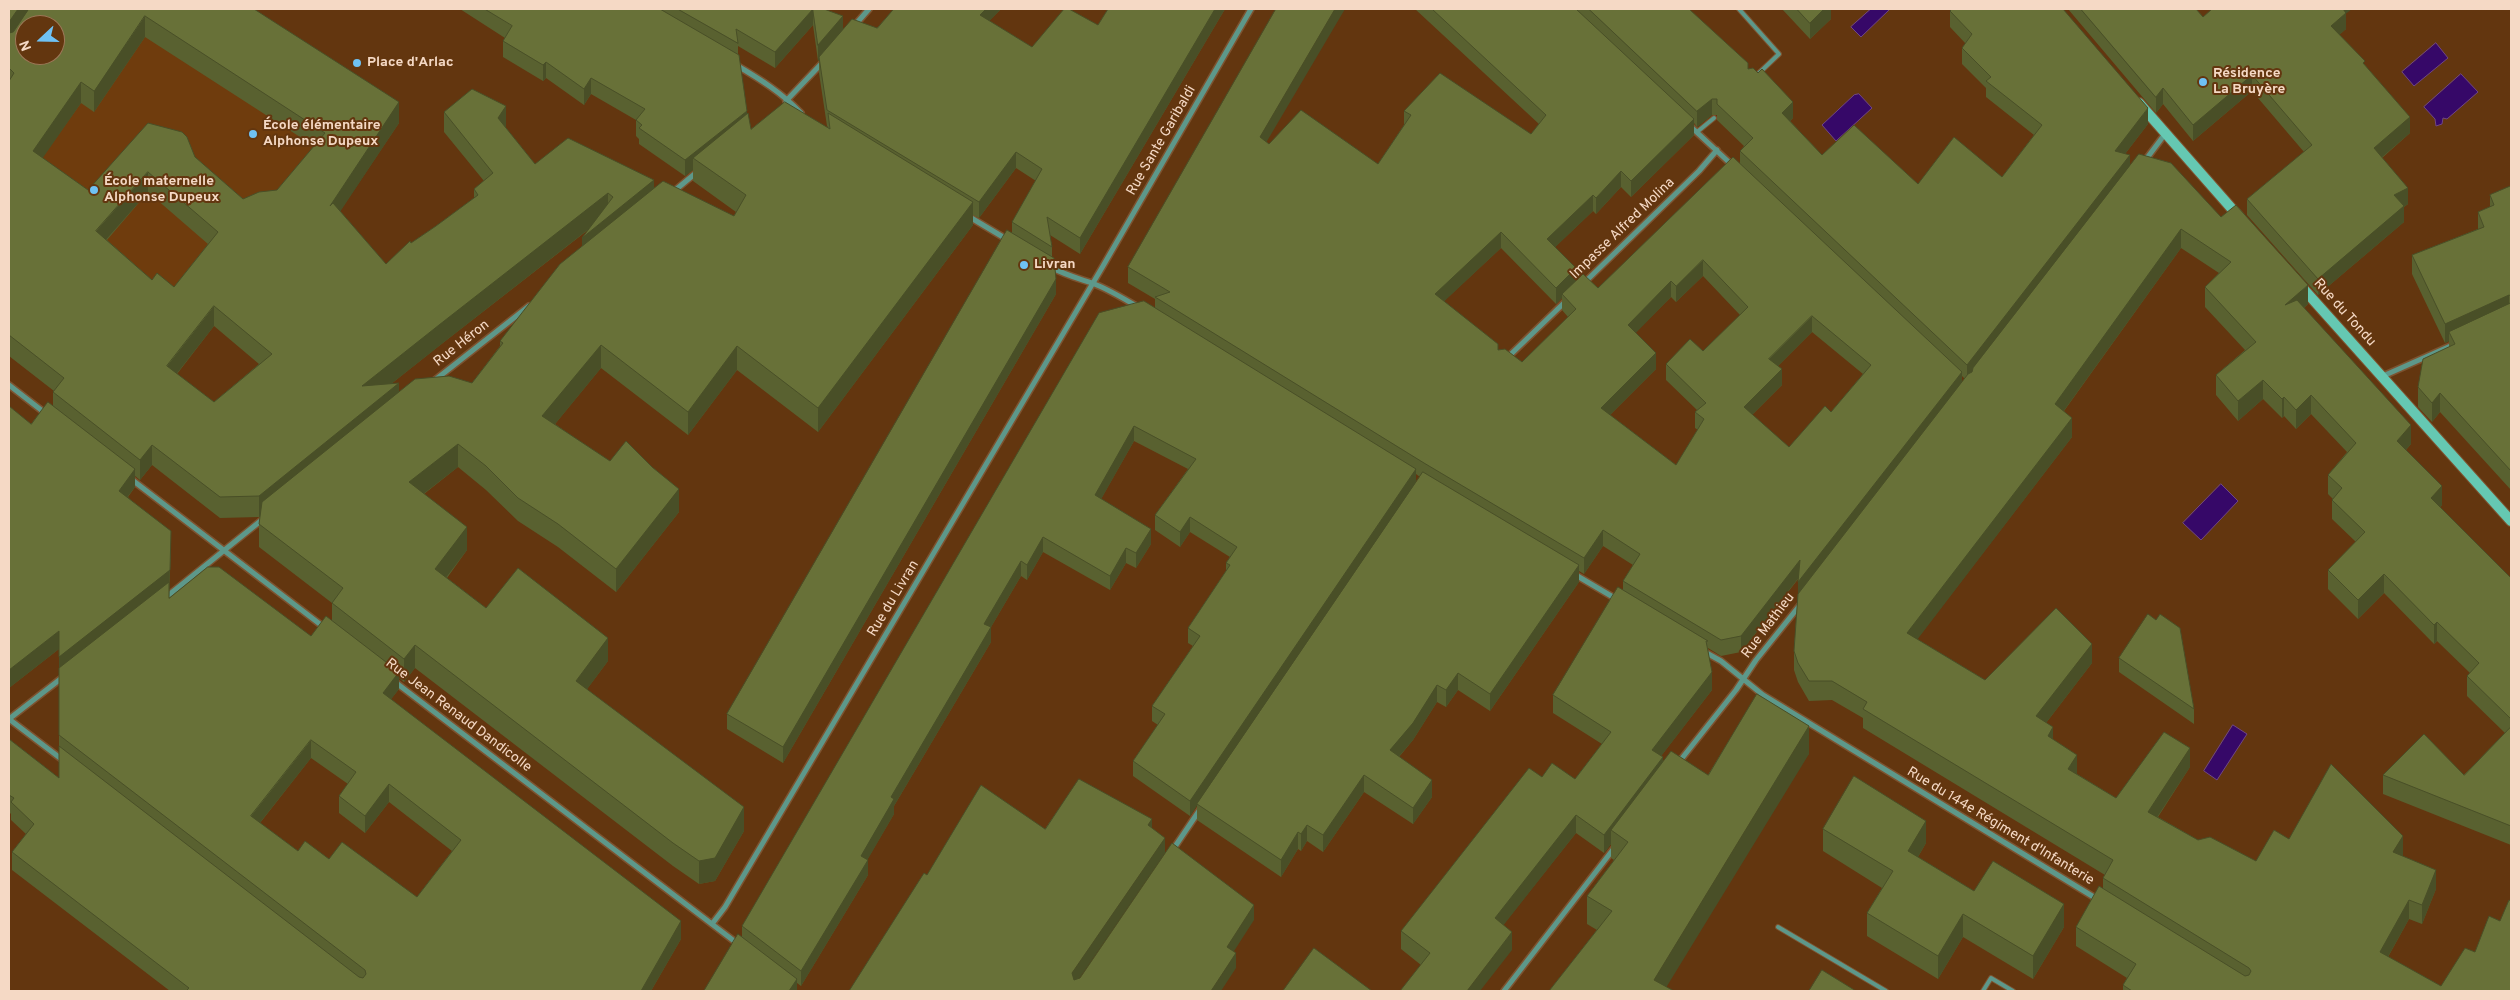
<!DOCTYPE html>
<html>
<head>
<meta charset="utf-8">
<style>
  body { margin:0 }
  #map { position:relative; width:2520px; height:1000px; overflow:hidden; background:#63360f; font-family:Overpass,sans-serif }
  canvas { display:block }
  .frame { position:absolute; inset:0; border:10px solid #f5d9c5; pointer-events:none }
  .north { position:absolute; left:15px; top:15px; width:50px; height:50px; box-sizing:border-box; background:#63360f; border:1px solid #9d7758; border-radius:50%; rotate:249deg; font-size:14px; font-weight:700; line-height:20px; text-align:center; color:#f5d9c5 }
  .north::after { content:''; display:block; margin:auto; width:18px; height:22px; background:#6fc2f4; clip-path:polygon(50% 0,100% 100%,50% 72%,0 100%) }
</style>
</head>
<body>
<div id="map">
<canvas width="2520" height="1000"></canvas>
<div class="frame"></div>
<div class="north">N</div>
</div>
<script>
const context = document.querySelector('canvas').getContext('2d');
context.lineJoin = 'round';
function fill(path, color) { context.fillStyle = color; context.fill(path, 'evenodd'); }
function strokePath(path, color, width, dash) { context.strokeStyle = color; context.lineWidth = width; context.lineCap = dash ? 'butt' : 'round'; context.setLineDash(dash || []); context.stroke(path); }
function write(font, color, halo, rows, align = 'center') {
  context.font = font + ' Overpass,sans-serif'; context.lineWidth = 4; context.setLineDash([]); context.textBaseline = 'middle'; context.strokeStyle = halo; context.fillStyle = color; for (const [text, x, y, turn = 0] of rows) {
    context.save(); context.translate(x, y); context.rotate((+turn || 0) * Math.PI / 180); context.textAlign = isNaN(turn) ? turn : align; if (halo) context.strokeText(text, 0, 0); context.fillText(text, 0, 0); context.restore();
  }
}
const built = new Path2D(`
  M70,9L379,110L199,329L85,243L9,98L55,55Z`);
const water = new Path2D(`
  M1871,9H1890L1861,37L1851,27Z
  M2436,43L2448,58L2414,86L2402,72Z
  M2461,74L2478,92L2447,119L2443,118L2442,124L2436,126L2435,119L2424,107Z
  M1859,94L1872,108L1836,141L1822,125L1854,95Z
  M2221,484L2238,501L2201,540L2183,523Z
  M2233,725L2247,734L2217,780L2204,771Z`);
const lane = new Path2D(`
  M1739,9L1779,54L1759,73
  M1697,132L1714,118
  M1778,927L1886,991
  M1983,991L1991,978L2013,991`);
const street = new Path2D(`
  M855,25L869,9
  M736,65C760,79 782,93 801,113
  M786,101L823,62
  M1689,125L1732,165
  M2144,162L2165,134
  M673,192L697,172
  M968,216L1008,240
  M1051,267C1065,275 1077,278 1092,283C1108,289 1123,298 1138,307
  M1584,283L1699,171L1717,150
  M1507,358L1566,301
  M2383,376L2455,344
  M435,380L529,306
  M9,385L45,413
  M131,479L325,628
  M1574,574L1618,600
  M165,598L263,519
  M1703,651L1721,661L1763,695L2097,899
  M395,682L738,944
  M9,719L63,677
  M9,719L64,761
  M1679,762L1736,690L1756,660L1800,605
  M1172,851L1201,808
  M712,924L725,907L1103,266L1251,9
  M1504,991L1615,847`);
const secondary = new Path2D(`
  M2139,103L2240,218
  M2300,285L2511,521`);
const wall = new Path2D(`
  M9,9H254L399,123L340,211L386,264L411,243L436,226L474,198V189L484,181L444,132V112L506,127V128L535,164L654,188L734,216L736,212L693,181V170L685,176L639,144V139L636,136V120L591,94L584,105L546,78L543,81L503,57V41L505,38L460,9H827H826L843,29L877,28L894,9H1001L989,21L1032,47L1098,25L1108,9H1225L1080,254L1050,235L1052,247V257L1056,294L783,763L727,729V714L1012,233V222L1036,181L1016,168L979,218L973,215V225L818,432L737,370L688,435L601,368L555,424L679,512L616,592L558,547L518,521L486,490L458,467L424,494L467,550L447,578L486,608L608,661L587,689L744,831L715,881L699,884L673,866L415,668L404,682L399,678V689L391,699L681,939L651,991H170L12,870V852L26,834L11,820V814L9,812V739L59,778V649L9,688V406L31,424L53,406V392L54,391L9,356ZM813,25L818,61L819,59V73L827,126L828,127V128L751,129L747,114L738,54V46L775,68ZM145,37L314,146L277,190L243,199L195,157L88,190L42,158L81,103L94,112ZM148,192L208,244L174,287L152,280L107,240ZM588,230L582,246L500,341V346L472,383L399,392L391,384L439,346ZM214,326L259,364L214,402L177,374ZM152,465L220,518L259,517L260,516L259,524V547L332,603V620L311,636L169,597L171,548L128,497L135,487V476L140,480ZM311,758L348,784L339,796V813L365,833L389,802L452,851L417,897L329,859L298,851L260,823Z
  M1415,9H1689L1748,69L1793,118L1790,121L1822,155L1918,184L2002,177L2034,135L1986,97V88L1962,64V48L1966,44L1950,27V11L1951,10L1950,9H2063L2148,124L2125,154L2130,166L2221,217L2308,304L2304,308L2411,444L2406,450L2442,505L2440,507L2511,578V845L2383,794V775H2464L2505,733L2467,696V676L2470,673L2437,641L2434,644L2384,593L2358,619L2328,589V570L2356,542L2332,519V500L2333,499L2328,494V475L2347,452L2311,414L2296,429L2284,416L2282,418L2263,399L2238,421L2216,395V375L2245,350L2205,307V287L2219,273L2181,248L2064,411L2072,437L1917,639L1985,680L2092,663L2046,723L2053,739L2077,774L2116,798L2190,767L2158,817L2198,840L2256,861L2289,839L2403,856L2436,889L2422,924L2409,919L2388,957L2441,986L2511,991H2123V985L2127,978L2076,946V927L2103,889V878L2105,875L1863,728V718L1832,700L1809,701L1798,682L1794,670V651L1798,593L1799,578L1741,652L1721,656L1708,648L1712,690L1661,756L1663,761L1708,775L1809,754L1549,991L1597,930L1587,924V896L1614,860L1611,858V844L1604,853L1576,833L1503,925L1512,950L1421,965L1401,949V931L1542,777L1575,779L1602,744L1553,713V695L1623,590V581L1633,565L1603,546L1584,574L1579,571V582L1490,711L1458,690L1446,707L1437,702L1413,740L1399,757L1432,797L1413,824L1364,792L1323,852L1307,841L1301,851L1298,849L1281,877L1197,820V805L1190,816L1133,776V761L1158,725L1152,721V706L1193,646L1188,643V628L1226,571V563L1230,557L1190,532L1180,547L1155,530V515L1188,469L1134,441L1101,499L1151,544L1136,568L1126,563L1110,590L1043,552L1027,580L1021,576L991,627V642L894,806V814L867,860L868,875L801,986L797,983V991L742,937V926L1155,308V299L1128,283V267L1266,142L1269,144L1378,164L1404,125V111L1531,134L1539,124ZM1712,115H1717V120L1744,146L1740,151V163L1598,288L1576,280L1555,247L1593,211L1596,214L1621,187L1631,197L1694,135V123L1697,127ZM1501,248L1556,304L1562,298V310L1568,317L1522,362L1498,350L1444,301ZM1703,276L1740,315L1703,351L1666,364V380L1697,410L1695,412V428L1698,430L1676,465L1610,415L1656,369L1635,333L1671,297L1676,302ZM1812,332L1863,374L1831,412L1789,447L1752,415L1782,385L1778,366ZM1962,376L1965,379L1962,383ZM1416,474L1420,477L1416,483Z
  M1782,9H1831V19L1810,39Z
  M2068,9H2196L2203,17L2346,13V29L2339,35L2365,65L2410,133L2382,158L2408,204L2404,207V222L2318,295L2247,215V199L2304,152L2252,91L2193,141L2163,104L2156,113Z
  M2511,186V490L2440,412L2432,422L2418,407V387L2449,347V341L2445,343L2412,274V255L2478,229V212L2490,207V195Z
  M2156,620L2194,709V724L2119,672V658Z
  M1823,829L1926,843L1918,857L1974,891L2064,927L2033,979L1963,937L1938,979L1867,936V913L1882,888L1823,851Z`);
const shadedWall = new Path2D(`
  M18,9H32L9,43V22Z
  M813,9V25L775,68V52Z
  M986,9H1001L980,31V15Z
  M1215,9H1225L1080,254V238Z
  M1335,9H1345L1260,153V137Z
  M1824,9H1831V19L1810,39V23Z
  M2339,9H2352L2339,19Z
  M2346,13V29L2331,42V26Z
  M145,16V37L94,112V91Z
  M843,16V32L818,61V45Z
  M546,62V78L543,81V65Z
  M2252,75V91L2193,141V125Z
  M591,78V94L584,105V89Z
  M81,82V103L33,172V151Z
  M2163,88V104L2156,113V97Z
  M1712,99V115L1697,127V111Z
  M399,102V123L330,227V206Z
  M1793,102V118L1782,129V113Z
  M506,106V127L498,139V118Z
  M2148,108V124L2115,167V151Z
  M747,111V127L693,158V170L685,176V160Z
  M2410,117V133L2374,164V148Z
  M1694,119V135L1631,197V181Z
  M1016,152V168L979,218V202Z
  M2130,155V171L1967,381V365Z
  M1621,171V187L1596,214V198Z
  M148,172V192L96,251V231Z
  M654,180V200L582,258V238Z
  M2408,188V204L2404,207V222L2318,295V279L2394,195Z
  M608,193V214L439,346L362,407V386L439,325Z
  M1593,195V211L1547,255V239Z
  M973,202V225L818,432V408Z
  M2181,229V248L2055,423V404Z
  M1501,232V248L1435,310V294Z
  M1703,260V276L1676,302V286Z
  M1576,268V284L1562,294V298L1556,304V288Z
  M1056,279V294L783,763V747Z
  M1671,281V297L1628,341V325Z
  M2308,285V304L2285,324V305Z
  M2509,295V314L2449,332V341L2445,343V324Z
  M214,306V326L167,386V366Z
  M1812,316V332L1769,375V359Z
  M601,345V368L542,440V416Z
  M737,346V370L688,435V412Z
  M1656,353V369L1601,424V408Z
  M1782,369V385L1744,423V407Z
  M1962,372V388L1798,598V582Z
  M2263,380V399L2238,421V401Z
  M399,383V404L259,517V496Z
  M2440,393V412L2432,422V403Z
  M2311,395V414L2296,429V410Z
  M2284,397V416L2282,418V399Z
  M2072,418V437L1907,653V633Z
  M2411,425V444L2397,460V441Z
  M1134,426V441L1095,510V495Z
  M458,444V467L409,505V482Z
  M152,445V465L140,480V460Z
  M135,469V487L119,508V491Z
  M1416,469V484L1190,816V801Z
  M2442,486V505L2431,517V498Z
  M679,489V512L616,592V569Z
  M1190,517V532L1180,547V532Z
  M467,527V550L435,592V569Z
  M1151,529V544L1136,568V553Z
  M1603,530V546L1584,574V558Z
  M171,531L169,599L59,674V657Z
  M1043,537V552L1027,580V565Z
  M1126,548V563L1110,590V576Z
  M1800,560V576L1741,652V636Z
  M1021,561V576L984,639V624Z
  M1579,565V582L1490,711V694Z
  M2384,574V593L2358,619V600Z
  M2437,622V641L2434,644V625Z
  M991,627V642L894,806V814L861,871V856L891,797Z
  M59,631V649L9,688V670Z
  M608,638V661L576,704V681Z
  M2092,644V663L2036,736V716Z
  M415,645V668L404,682V659Z
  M399,672V689L383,710V693Z
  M1712,672V690L1652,768V750Z
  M1458,673V690L1446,707V690Z
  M1437,685V702L1413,740L1390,767V750Z
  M1809,726V754L1664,991L1654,980Z
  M2053,727V747L2048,736Z
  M311,740V758L251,834V816Z
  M2190,748V767L2148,831V812Z
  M2077,755V774L2068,788V769Z
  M1663,757V775L1611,830V844L1604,853V835Z
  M1364,775V792L1323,852V835Z
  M1432,780V797L1413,824V808Z
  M389,784V802L365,833V816Z
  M744,807V831L715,881L699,884V861Z
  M1576,815V833L1495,936V918Z
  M1152,819V834L1148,825Z
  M1926,821V843L1908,874V851Z
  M1307,825V841L1301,851V834Z
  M1298,832V849L1281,877V860Z
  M2403,836V856L2393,871V852Z
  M1165,838V853L1072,989V973Z
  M868,860V875L801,986V971Z
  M2436,870V889L2422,924V905Z
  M2409,900V919L2380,971V952Z
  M2064,904V927L2033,979V956Z
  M1254,905V920L1227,962V947Z
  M1963,914V937L1938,979V956Z
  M681,921V939L651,991H641Z
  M1512,932V950L1480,991H1467Z
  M1236,953V968L1221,991H1211Z
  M797,979V991H789Z`);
const building = new Path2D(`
  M9,9H18L9,22Z
  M29,9H254L399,102L330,206L333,203L386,264L410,241L411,243L436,226L478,195L474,189L493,173L444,112L472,89L506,106L498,118L535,164L568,138L654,180L582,238L613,197L608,193L439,325L362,386L399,383L259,496L220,497L152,445L140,460L53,392L64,378L9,335V81L14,73L9,68V33L13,32ZM145,16L325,133L277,190L259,192L243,199L195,157L187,137L182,132L148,123L88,190L33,151L81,82L94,91ZM25,25H55V55H25ZM148,172L218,232L174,287L157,273L152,280L96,231ZM214,306L272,354L214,402L167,366Z
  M485,9H660L739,55L747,111L685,160L639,128L642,125L636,120L645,109L591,78L584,89L546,62L543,65L503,41L512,26Z
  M678,9H813L775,52L736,29L738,43Z
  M813,9H824L843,16L818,45Z
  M894,9H986L980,15L1032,47L1064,9H1069L1098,25L1108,9H1215L1080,238L1047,217L1052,247L1012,222L1042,169L1016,152L979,202L827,110L819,57L852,19L877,28Z
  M1276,9H1335L1260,137L1269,144L1301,110L1378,164L1411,115L1404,111L1440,73L1531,134L1546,115L1432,9H1576L1694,119L1631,181L1621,171L1596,198L1593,195L1547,239L1576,268L1556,288L1501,232L1435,294L1498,344V350L1505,349L1522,362L1576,309L1562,294L1583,274L1598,288L1733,157L1962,372L1798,582L1800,560L1741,636L1721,640L1623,581L1640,554L1603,530L1584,558L1424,463L1155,297L1170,292L1128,267ZM1703,260L1748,307L1703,351L1690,339L1666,364L1706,403L1695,412L1704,419L1676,465L1601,408L1656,353L1628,325L1671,281L1676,286ZM1812,316L1871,365L1831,412L1825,406L1789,447L1744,407L1782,369L1769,359Z
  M1589,9H1689L1748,63V69L1753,68L1758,73L1762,69L1793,102L1782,113L1822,155L1854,125L1918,184L1954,137L2002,177L2042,125L1986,81L1991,77L1962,48L1972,34L1950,11L1952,9H2063L2148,108L2115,151L2130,155L1967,365L1740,151L1753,138L1717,104V99H1712L1697,111Z
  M1797,9H1824L1810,23Z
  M2081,9H2196L2203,17L2212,9H2343L2346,13L2331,26L2365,61L2363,63L2410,117L2374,148L2408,188L2394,195L2404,206L2318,279L2247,199L2312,145L2252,75L2193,125L2163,88L2156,97Z
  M785,102L830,129L828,113L973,202L818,408L737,346L688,412L601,345L542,416L610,461L626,441L652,467L679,489L616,569L558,524L518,498L486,466L458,444L409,482L467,527L435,569L486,608L518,568L608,638L576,681L744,807L715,858L699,861L673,843L415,645L404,659L332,603L343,588L259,524L262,502L415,379L449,376L472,383L503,343L500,341L560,264L663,181L734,216L746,195L693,158L748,113L751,129Z
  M2139,154L2171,163L2221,217L2236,205L2308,285L2285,305L2297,300L2411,425L2397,441L2442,486L2431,498L2511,578V719L2467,676L2479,663L2437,622L2434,625L2384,574L2358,600L2328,570L2365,532L2332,500L2342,488L2328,475L2356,443L2311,395L2296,410L2284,397L2282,399L2263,380L2238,401L2216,375L2256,342L2205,287L2231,262L2181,229L2055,404L2072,418L1907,633L1985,680L2056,608L2092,644L2036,716L2053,727L2048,736L2077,755L2068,769L2116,798L2164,732L2190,748L2148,812L2198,840L2210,837L2256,861L2274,830L2289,839L2331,764L2403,836L2393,852L2436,870L2422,905L2409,900L2380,952L2441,986L2465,948L2475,952L2489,916L2500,921L2509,900L2511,901V991H2132L2123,985L2136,964L2076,927L2099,886L2245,976L2249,975L2251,971L2249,968L2103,878L2113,860L1863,709L1867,702L1832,681H1809L1798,663L1794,651L1798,594L1968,374L1972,372L1973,368Z
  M2511,186V296L2509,295L2445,324L2412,255L2484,227L2478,212L2494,205L2490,195Z
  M1007,230L1054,258L1056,279L783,747L727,714Z
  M1144,301L1416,469L1190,801L1133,761L1165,714L1152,706L1200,636L1188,628L1230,565L1226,563L1237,547L1190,517L1180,532L1155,515L1196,459L1134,426L1095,495L1151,529L1136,553L1126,548L1110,576L1043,537L1027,565L1021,561L984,624L991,627L891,797L894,799L861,856L868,860L801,971L742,926L1099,313Z
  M2511,303V471L2440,393L2432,403L2418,387L2423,359L2455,344L2449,332Z
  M48,402L135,469L119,491L171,531L170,570L59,657V631L9,670V406L31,424Z
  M1423,472L1579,565L1490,694L1458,673L1446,690L1437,685L1413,723L1390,750L1432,780L1413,808L1364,775L1323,835L1307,825L1301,834L1298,832L1281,860L1197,804Z
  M208,567H219L311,636L326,616L399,672L383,693L681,921L641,991H186L189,988L12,852L34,824L11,802L14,798L9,795V739L59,778V746L359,977L363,978L366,974L365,970L59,735V668L169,582V598ZM311,740L356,772L339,796L365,816L389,784L461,840L417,897L342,842L329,859L305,841L298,851L251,816Z
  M1618,587L1708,641H1706L1712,672L1652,750L1663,757L1604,835L1576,815L1495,918L1512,932L1467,991H1400L1430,953L1401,931L1529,768L1542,777L1552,763L1575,779L1611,732L1553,695Z
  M2148,614L2156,620L2160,614L2180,628L2194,709L2119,658Z
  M1757,694L1809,726L1654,980L1674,991H1549L1612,911L1587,896L1628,842L1611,830L1671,751L1708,775Z
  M2511,727V826L2383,775L2424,734L2464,775Z
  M1854,776L1926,821L1908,851L1974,891L1993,861L2064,904L2033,956L1963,914L1938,956L1867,913L1893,871L1823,829Z
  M1079,779L1152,819L1148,825L1165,838L1072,973L1074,980L1080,978L1172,843L1254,905L1227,947L1236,953L1211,991H849L924,873L927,875L981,785L1045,829Z
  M738,934L797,979L789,991H704Z
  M1314,948L1372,991H1283Z
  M1822,970L1856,991H1809Z`);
const markers = [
  [357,63,5,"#6fc2f4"],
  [2203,82,5,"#6fc2f4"],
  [253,134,5,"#6fc2f4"],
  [94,190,5,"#6fc2f4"],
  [1024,265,5,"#6fc2f4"]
];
const poiNames = [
  ["Place d'Arlac",367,63],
  ["Résidence",2213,74],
  ["La Bruyère",2213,90],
  ["École élémentaire",263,126],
  ["Alphonse Dupeux",263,142],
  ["École maternelle",104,182],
  ["Alphonse Dupeux",104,198],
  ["Livran",1034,265]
];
const streetNames = [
  ["Rue Sante Garibaldi",1162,141,-60],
  ["Impasse Alfred Molina",1623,229,-44],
  ["Rue du Tondu",2344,313,48],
  ["Rue Héron",462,344,-38],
  ["Rue du Livran",894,599,-59],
  ["Rue Mathieu",1769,626,-53],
  ["Rue Jean Renaud Dandicolle",458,716,37],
  ["Rue du 144e Régiment d'Infanterie",2000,827,31]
];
fill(built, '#6f3c0d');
fill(water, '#360868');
strokePath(water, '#6f4784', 1);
strokePath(lane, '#7d5330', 6);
strokePath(street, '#7d5330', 8);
strokePath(secondary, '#7d5330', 12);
strokePath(lane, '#5d988a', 4);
strokePath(street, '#5d988a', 5);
strokePath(secondary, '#65c8b2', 10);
fill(wall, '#596130');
fill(shadedWall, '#494f27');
fill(building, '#687138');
strokePath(building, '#494f27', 1);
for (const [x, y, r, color] of markers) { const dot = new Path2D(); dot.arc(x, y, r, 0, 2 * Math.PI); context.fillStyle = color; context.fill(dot); strokePath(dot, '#63360f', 2); }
write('bold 14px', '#f5d9c5', '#63360f', poiNames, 'left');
write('14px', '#f5d9c5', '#63360f', streetNames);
</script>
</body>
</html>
